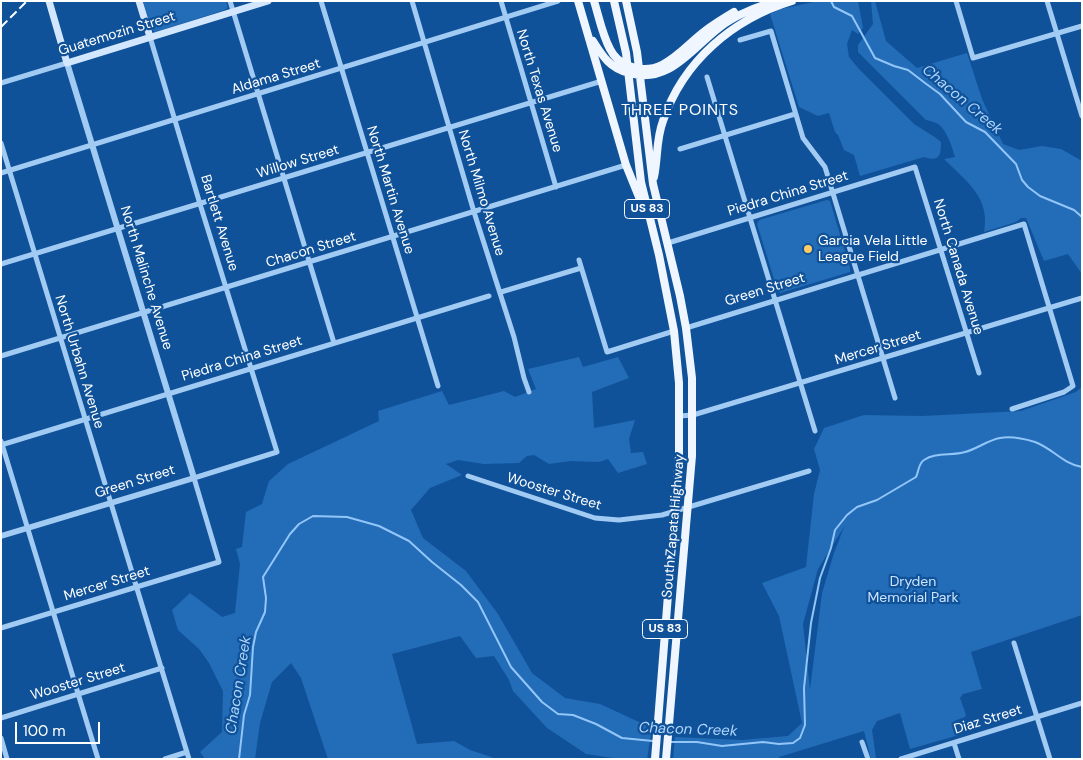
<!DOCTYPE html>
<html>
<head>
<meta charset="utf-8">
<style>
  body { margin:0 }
  #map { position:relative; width:1083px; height:760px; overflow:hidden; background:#105299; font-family:"DM Sans",sans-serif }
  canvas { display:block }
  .frame { position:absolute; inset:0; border:2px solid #fff; pointer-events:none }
  .scale { position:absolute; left:15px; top:722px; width:85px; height:22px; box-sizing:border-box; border:2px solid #fff; border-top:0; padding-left:6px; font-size:15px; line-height:18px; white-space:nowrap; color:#fff; -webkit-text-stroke:4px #105299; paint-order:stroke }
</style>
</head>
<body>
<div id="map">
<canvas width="1083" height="760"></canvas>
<div class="frame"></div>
<div class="scale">100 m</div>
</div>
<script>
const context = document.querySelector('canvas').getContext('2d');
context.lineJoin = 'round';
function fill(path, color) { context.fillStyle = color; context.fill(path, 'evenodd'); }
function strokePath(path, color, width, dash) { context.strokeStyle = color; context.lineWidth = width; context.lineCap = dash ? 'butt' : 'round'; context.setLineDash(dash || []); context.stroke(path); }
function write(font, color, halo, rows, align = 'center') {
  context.font = font + ' "DM Sans",sans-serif'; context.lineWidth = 4.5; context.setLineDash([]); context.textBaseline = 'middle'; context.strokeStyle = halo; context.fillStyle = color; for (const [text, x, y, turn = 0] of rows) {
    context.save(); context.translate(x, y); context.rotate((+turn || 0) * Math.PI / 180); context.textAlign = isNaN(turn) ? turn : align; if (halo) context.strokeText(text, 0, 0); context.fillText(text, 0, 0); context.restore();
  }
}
const green = new Path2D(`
  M143,1H226L228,8L222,11L155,32L151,29Z
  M818,1H858L863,28L858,34L852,30L847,44L849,57L859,69L914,124C923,130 933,135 941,142C941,156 939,162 924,157L860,176L854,155L844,150L838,135L835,132L829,113L818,116L799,107L770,14L781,9Z
  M871,1H875L886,41L917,68L967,53L982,99L1003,144L1019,150L1042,146L1061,149L1082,161V274L1068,254L1044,261L1026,218H1021L1016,222L984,232C991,198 966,181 944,159L955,157C952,147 947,130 938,124C935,122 930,121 926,120L858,52V45L873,24Z
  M827,200L830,201L850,268V272L780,293L778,292L757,224L759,220Z
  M579,357L583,367L618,357L629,378L592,392L594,428L635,420L629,439L631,453L643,452L647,464L618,473L608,459L599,462L571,461L549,464L534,455L527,456L519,463L484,464L458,460L446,464L462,475L430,488L411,510L423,538L466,571L498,614L532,673L565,698L600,704L652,728L647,759H620L586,754L547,728L513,691L509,680L494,656L476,658L460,636L392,654L417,744L454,741L470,750L497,759H328L301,678L291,663L272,682L260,723L255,759H205L200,752L222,732L223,691L209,663L199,649L178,630L172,610L190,593L222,617L235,613L240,564L236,549L242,547L246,512L262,504L269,481L288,464L379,421L378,411L442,391L449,405L504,391L515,397L536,389L528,369Z
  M1082,387V615L971,652L982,689L963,694L960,698L966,715L965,717L954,721L959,735L910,749L900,713L877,721L872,730L876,758L871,759L864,731L779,757L780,759H673L675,737L742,740L788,736L802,723L779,616L762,583L806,567L814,494L820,470L814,449L824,428L864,415L922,416L1021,411L1076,392ZM844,527L834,553L822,593L810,690L803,624L818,569Z`);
const stream = new Path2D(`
  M831,1L834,7L852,16L875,58L894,66L908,70L925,83L940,94L966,122L985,132L1016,164L1022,180L1028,187L1040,196L1074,210L1082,217
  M670,742H697L722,746L763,742L779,744L793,743L800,738L805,725L804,688L811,623L820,578L831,548L835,530L847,515L857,507L877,500L916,477C919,471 918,464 924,460C935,452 952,456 965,452C977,449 988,440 1000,438C1011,436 1025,439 1035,442C1052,448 1063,464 1082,467
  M239,759L244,715L250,695L253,647L256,632L265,612L266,598L263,577L290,534L299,524L313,516L347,517L379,526L409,541L432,562L461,585L478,602L511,667L542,702L558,714L573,715L596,724L622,738L653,741`);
const minor = new Path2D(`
  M230,1L334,343
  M321,1L438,386
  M412,1L474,212L514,337L524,378L529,392
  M501,1L556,187
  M956,1L973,58L1082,26
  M1047,1L1082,116
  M740,40L771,31L803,138L825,167L895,398
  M707,77L815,431
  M1,83L67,63
  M1,143L189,759
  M680,149L795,114
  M1,173L558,1
  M668,243L915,167L979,373
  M579,260L607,352L674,331
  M1,264L602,81
  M501,292L581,268
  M686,328L1024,224L1073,386L1064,392L1012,409
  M1,356L626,165
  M679,416L693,415L1082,298
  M1,441L98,759
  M1,445L489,296
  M468,476L595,518L619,520L662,515L809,471
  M1,628L219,562L194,478L277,452L200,204L150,37
  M1014,643L1050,759
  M1,718L162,668
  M1,738L7,759
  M862,742L868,759
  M954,743L959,759
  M165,759L187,752
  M901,759L1082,703`);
const tertiary = new Path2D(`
  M1,536L194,478L67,63`);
const secondary = new Path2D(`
  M49,1L67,63L268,1
  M139,1L150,37`);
const primary = new Path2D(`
  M578,1L626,165L641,202
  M594,1C599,17 602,34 610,49C614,57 621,63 629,66C662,79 682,48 705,31C714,24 724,18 734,12
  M614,1L626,53L641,182L659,255L674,331L679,383V456L655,759
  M626,1L637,52L653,184L680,296L686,328L692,378V456L666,759
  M593,41C603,57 610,68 629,73C669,85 692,48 720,27C737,14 756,7 776,1
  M654,177C658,158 656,139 663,121C683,61 733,19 792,1`);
const rail = new Path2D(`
  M1,27L27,1`);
const markers = [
  [808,249,5,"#ffcc65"]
];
const shields = [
  [647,209,45],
  [665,629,45]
];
const shieldNames = [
  ["US 83",647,209],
  ["US 83",665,629]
];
const streetNames = [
  ["Guatemozin Street",117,34,-17],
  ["Aldama Street",276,77,-17],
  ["North Texas Avenue",539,91,73],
  ["Willow Street",298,162,-17],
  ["North Martin Avenue",390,190,73],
  ["North Milmo Avenue",481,193,73],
  ["Piedra China Street",788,194,-17],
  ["Bartlett Avenue",219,223,73],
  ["Chacon Street",311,250,-17],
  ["North Canada Avenue",958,267,73],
  ["North Malinche Avenue",146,278,73],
  ["Green Street",765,290,-17],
  ["Mercer Street",878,348,-17],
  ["Piedra China Street",242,359,-17],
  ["North Urbahn Avenue",79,362,73],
  ["Green Street",135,482,-17],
  ["Wooster Street",554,492,17],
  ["South Zapata Highway",674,526,-85],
  ["Mercer Street",107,584,-17],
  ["Wooster Street",78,682,-17],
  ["Diaz Street",988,720,-17]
];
const poiNames = [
  ["Garcia Vela Little",818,241],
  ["League Field",818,257]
];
const parkNames = [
  ["Dryden",913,582],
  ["Memorial Park",913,598]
];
const waterNames = [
  ["Chacon Creek",962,100,40],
  ["Chacon Creek",239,685,-81],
  ["Chacon Creek",688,730,2]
];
const quarterNames = [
  ["THREE POINTS",680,111]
];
fill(green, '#236cb8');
strokePath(stream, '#93c6f8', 2);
strokePath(minor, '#a2cbf4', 5);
strokePath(tertiary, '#a2cbf4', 6);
strokePath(secondary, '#d2e6fd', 7);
strokePath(primary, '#eff6ff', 8);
strokePath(rail, '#fff', 2, [9, 4]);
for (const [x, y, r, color] of markers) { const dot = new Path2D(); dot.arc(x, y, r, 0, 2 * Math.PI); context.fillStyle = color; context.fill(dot); strokePath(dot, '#105299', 2); }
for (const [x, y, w] of shields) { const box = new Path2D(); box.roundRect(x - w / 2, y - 9.5, w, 19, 4); context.fillStyle = '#105299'; context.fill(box); strokePath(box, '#fff', 1); }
write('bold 12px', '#fff', null, shieldNames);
write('14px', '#fff', '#105299', streetNames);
write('14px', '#fff', '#105299', poiNames, 'left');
write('14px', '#cae4fe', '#105299', parkNames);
write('italic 15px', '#aed5fb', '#105299', waterNames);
context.letterSpacing = '1px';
write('16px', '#fff', '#105299', quarterNames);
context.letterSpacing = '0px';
</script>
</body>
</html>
